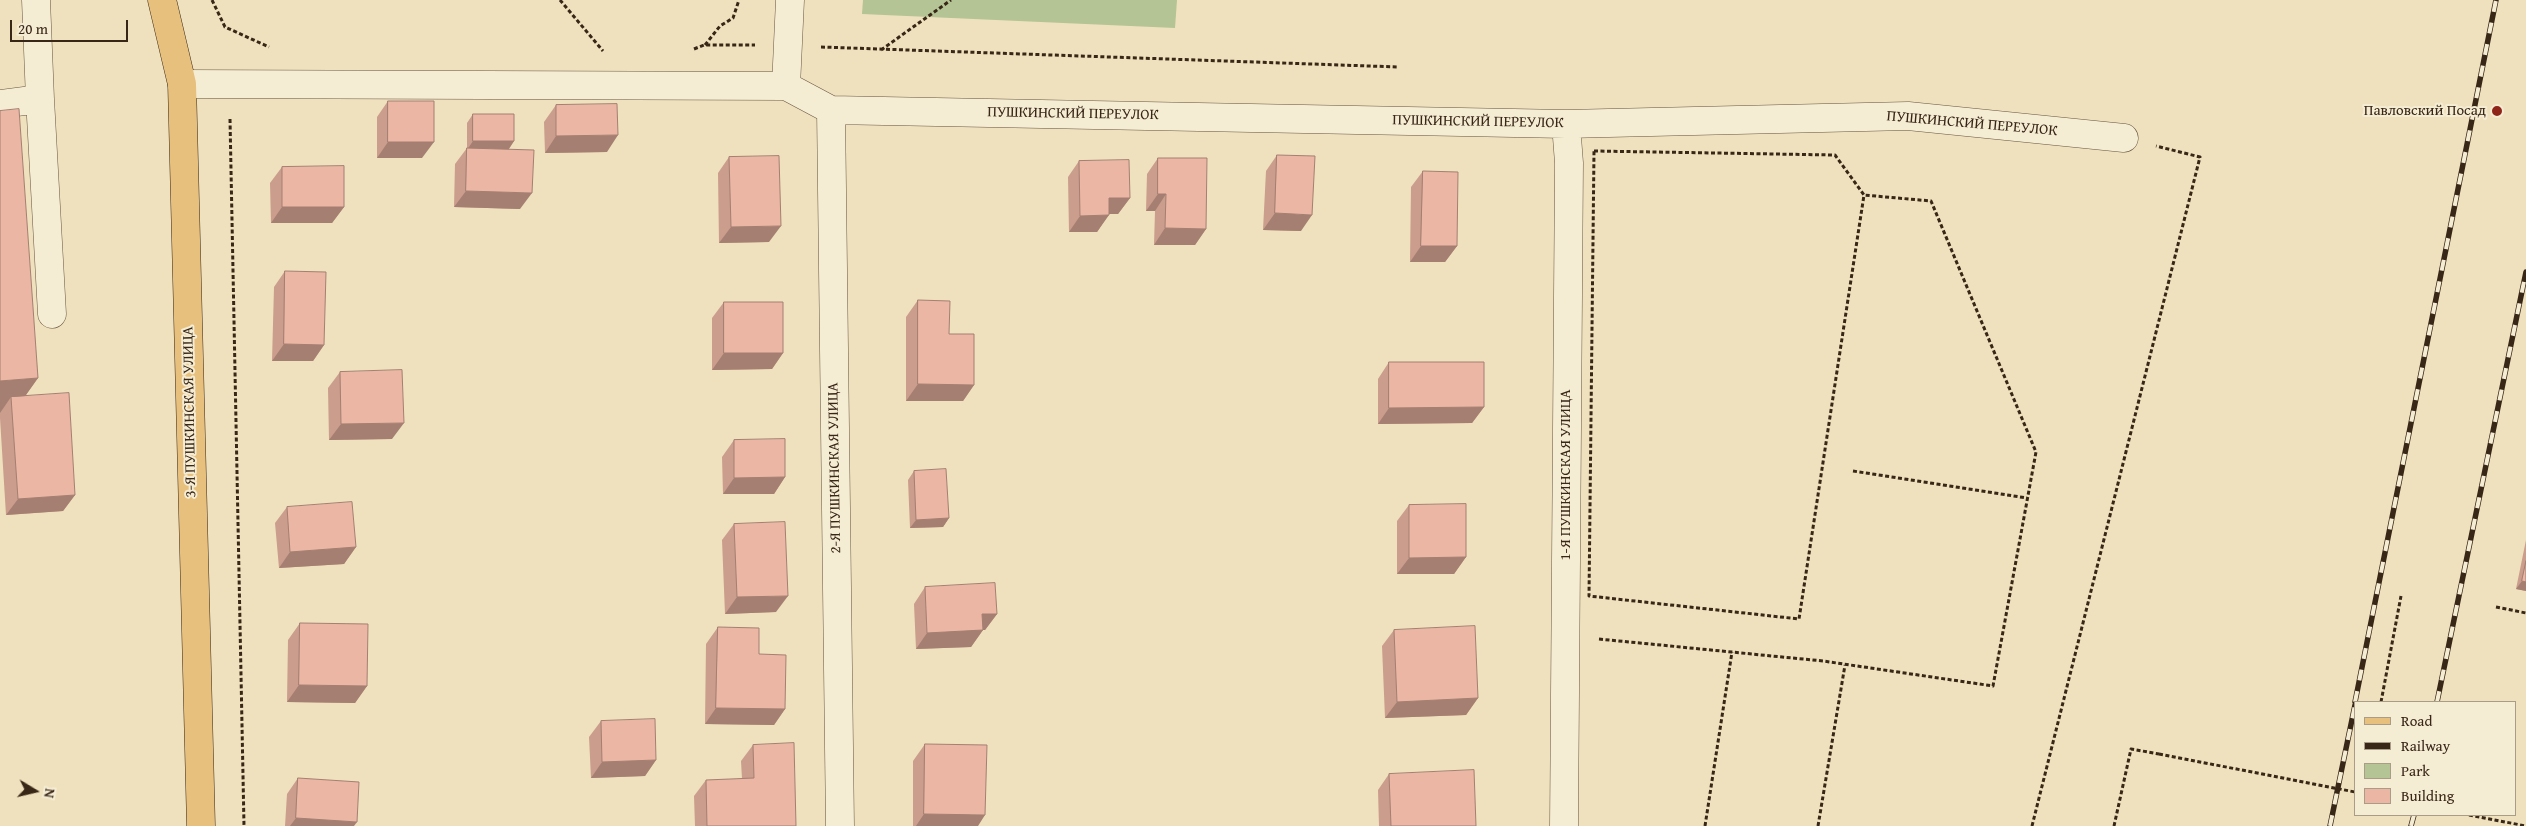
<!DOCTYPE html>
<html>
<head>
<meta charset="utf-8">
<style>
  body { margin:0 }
  #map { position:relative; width:2526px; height:826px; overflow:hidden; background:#efe1bd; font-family:"Gentium Book Plus",serif }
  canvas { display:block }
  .legend { position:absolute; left:2354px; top:701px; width:162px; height:115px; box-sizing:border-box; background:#f5ecd4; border:1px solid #a99d88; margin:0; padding:6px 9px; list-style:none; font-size:15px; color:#382616 }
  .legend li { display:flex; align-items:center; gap:10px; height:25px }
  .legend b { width:25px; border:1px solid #a99d88 }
  .north { position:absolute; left:10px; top:766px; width:50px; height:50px; -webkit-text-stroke:4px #f5ecd4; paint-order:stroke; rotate:99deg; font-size:14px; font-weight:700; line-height:20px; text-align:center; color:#382616 }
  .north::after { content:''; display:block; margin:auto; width:18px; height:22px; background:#382616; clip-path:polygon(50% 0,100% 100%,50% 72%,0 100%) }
  .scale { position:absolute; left:10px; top:20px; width:118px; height:22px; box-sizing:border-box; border:2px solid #382616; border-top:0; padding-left:6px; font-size:15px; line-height:18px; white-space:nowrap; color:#382616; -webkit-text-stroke:4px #f5ecd4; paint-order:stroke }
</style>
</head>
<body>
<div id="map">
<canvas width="2526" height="826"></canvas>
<ul class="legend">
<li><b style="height:6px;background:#e8c07e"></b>Road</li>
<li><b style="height:6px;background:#382616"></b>Railway</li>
<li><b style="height:14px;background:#b4c495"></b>Park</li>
<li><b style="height:14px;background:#ebb6a3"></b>Building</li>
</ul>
<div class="north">N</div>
<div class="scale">20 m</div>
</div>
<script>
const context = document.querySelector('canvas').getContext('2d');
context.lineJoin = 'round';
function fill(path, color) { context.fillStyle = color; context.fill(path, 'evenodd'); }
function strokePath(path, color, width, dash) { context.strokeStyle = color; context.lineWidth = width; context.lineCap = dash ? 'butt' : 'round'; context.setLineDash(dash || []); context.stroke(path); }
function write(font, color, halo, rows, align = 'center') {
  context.font = font + ' "Gentium Book Plus",serif'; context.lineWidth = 4; context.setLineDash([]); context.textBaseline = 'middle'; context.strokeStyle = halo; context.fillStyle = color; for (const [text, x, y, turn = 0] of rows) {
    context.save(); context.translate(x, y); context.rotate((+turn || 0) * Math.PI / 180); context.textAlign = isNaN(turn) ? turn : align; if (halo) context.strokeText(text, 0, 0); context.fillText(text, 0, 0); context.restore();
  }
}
const green = new Path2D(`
  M863,0H1177L1175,28L862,14Z`);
const path = new Path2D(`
  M212,0L225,27L269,47
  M560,0L603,51
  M705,45L720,26L733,18L739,0
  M821,47L1398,67
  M694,49L704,45H755
  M881,50L951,0
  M230,119L244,826
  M1594,151L1835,155L1864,195L1799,619L1589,596Z
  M1853,471L2027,498
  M2496,607L2526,613
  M1599,639L1823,661L1993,686L2036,452L1931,201L1864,195
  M2381,702L2401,596
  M2469,815L2526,826
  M1705,826L1732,652
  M1818,826L1845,665
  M2032,826L2200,157L2156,146
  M2114,826L2131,749L2159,754`);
const minor = new Path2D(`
  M182,84L786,86L831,110L1566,124L1908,116L2124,138
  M786,86L790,0
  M40,99L52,314
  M0,104L40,99L36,0
  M831,110L840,826
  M1564,826L1569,163L1566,124`);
const major = new Path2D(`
  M162,0L182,84L201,826`);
const rail = new Path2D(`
  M2355,702L2496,0
  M2437,702L2526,272
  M2330,826L2355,705
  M2411,826L2414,815`);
const pathBridge = new Path2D(`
  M2159,754L2355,792`);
const wall = new Path2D(`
  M388,101L422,158H377V117Z
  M556,105L607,152L545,153L544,122Z
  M0,111L38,378L25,396L75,495L63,511L6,515L0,418Z
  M473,114L514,141L509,149L520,209L454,207L455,164L467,148V123Z
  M1277,155L1301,231L1263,230L1266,171Z
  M729,157L769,242L719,243L718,173Z
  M1158,158L1206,229L1195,245H1154L1155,211H1146L1147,174Z
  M1079,161L1130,198L1118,214H1109L1097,232H1069L1068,177Z
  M282,167L344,207L332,223H271L270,183Z
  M1423,171L1457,246L1445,262H1410L1411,187Z
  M285,271L324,345L313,361H272L274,287Z
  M918,300L949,334L974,385L963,401H906V317Z
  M724,302L783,353L772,369L712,370V318Z
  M1389,362L1484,407L1472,423L1378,424V379Z
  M340,372L392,439L329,440L328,388Z
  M734,440L785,477L774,494H723L722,457Z
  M914,471L949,518L943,527L910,528L908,480Z
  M1409,505L1466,557L1454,574H1397V521Z
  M287,507L356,547L344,564L279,568L275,523Z
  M734,524L776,612L725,614L722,540Z
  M2526,540V591L2516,589Z
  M925,587L997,614L985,630H983L971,647L916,649L914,604Z
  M300,623L367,686L355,703L287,702L288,640Z
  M718,627L759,654L785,709L774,725L705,724L706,644Z
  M1394,630L1478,698L1466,715L1385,718L1382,646Z
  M601,721L656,760L645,776L591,778L589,737Z
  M925,744L978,826H913V761Z
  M753,745L796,826H695L694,796L706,780L742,779L741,761Z
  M1389,774L1476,826H1379L1378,790Z
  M298,778L354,826H285L287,794Z`);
const shadedWall = new Path2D(`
  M618,135L607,152L545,153L556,136Z
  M473,141H514L508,150H467Z
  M388,142H434L422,158H377Z
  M466,191L532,193L520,209L454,207Z
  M1158,194H1166L1155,211H1146Z
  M1109,198H1130L1118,214H1097Z
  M282,207H344L332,223H271Z
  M1275,213L1312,215L1301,231L1263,230Z
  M1109,215L1097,232H1069L1080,216Z
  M781,226L769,242L719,243L731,227Z
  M1165,228L1206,229L1195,245H1154Z
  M1421,246H1457L1445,262H1410Z
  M284,344L324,345L313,361H272Z
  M724,353H783L772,369L712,370Z
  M38,378L14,412L11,397L0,413V381Z
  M918,384L974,385L963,401H906Z
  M1484,407L1472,423L1378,424L1389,408Z
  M404,423L392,439L329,440L341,424Z
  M785,477L774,494H723L734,478Z
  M75,495L63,511L6,515L18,499Z
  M949,518L943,527L910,528L916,520Z
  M356,547L344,564L279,568L290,552Z
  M1466,557L1454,574H1397L1409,558Z
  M2522,581L2526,582V591L2516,589Z
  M788,596L776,612L725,614L737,597Z
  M982,614H997L985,630H983L971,647L916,649L927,633Z
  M299,685L367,686L355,703L287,702Z
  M1478,698L1466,715L1385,718L1397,702Z
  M716,708L785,709L774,725L705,724Z
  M656,760L645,776L591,778L602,762Z
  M924,814L985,815L978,826H916Z
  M296,818L357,822L354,826H290Z`);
const building = new Path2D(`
  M388,101H434V142H388Z
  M617,104L618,135L556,136V105Z
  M19,109L38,378L0,381V111Z
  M473,114H514V141H473Z
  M467,148L534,150L532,193L466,191Z
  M1277,155L1315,156L1312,215L1275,213Z
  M779,156L781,226L731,227L729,157Z
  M1158,158H1207L1206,229L1165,228L1166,194H1158Z
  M1129,160L1130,198H1109V215L1080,216L1079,161Z
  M344,166V207H282V167Z
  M1423,171L1458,172L1457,246H1421Z
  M285,271L326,272L324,345L284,344Z
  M918,300L950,301L949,334H974V385L918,384Z
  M724,302H783V353H724Z
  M1389,362H1484V407L1389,408Z
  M402,370L404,423L341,424L340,372Z
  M69,393L75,495L18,499L11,397Z
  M785,439V477L734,478V440Z
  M946,469L949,518L916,520L914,471Z
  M352,502L356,547L290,552L287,507Z
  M1466,504V557L1409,558V505Z
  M785,522L788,596L737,597L734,524Z
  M2526,561V582L2522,581Z
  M995,583L997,614H982L983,630L927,633L925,587Z
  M300,623L368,624L367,686L299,685Z
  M1475,626L1478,698L1397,702L1394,630Z
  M718,627L759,628V654L786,655L785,709L716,708Z
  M655,719L656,760L602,762L601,721Z
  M794,743L796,826H707L706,780L754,778L753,745Z
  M925,744L987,745L985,815L924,814Z
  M1474,770L1476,826H1391L1389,774Z
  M298,778L359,782L357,822L296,818Z`);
const markers = [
  [2497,111,6,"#8f2418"]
];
const poiNames = [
  ["Павловский Посад",2486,111]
];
const streetNames = [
  ["ПУШКИНСКИЙ ПЕРЕУЛОК",1073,114,1],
  ["ПУШКИНСКИЙ ПЕРЕУЛОК",1478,122,1],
  ["ПУШКИНСКИЙ ПЕРЕУЛОК",1972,124,5],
  ["3-Я ПУШКИНСКАЯ УЛИЦА",190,412,-91],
  ["2-Я ПУШКИНСКАЯ УЛИЦА",835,468,-91],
  ["1-Я ПУШКИНСКАЯ УЛИЦА",1566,475,-90]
];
fill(green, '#b4c495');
strokePath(minor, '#665540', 29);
strokePath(major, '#382616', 29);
strokePath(path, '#382616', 3, [4, 2.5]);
strokePath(minor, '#f5ecd4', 28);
strokePath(major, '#e8c07e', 28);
strokePath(rail, '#382616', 5.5);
strokePath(rail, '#f5ecd4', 4, [11]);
strokePath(pathBridge, '#382616', 3, [4, 2.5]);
fill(wall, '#ca9d8c');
fill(shadedWall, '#a47f72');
fill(building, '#ebb6a3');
strokePath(building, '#a47f72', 1);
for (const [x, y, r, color] of markers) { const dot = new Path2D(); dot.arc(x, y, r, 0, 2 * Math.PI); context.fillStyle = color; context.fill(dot); strokePath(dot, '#f5ecd4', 2); }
write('15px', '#382616', '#f5ecd4', poiNames, 'right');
write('15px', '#382616', '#f5ecd4', streetNames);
</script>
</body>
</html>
